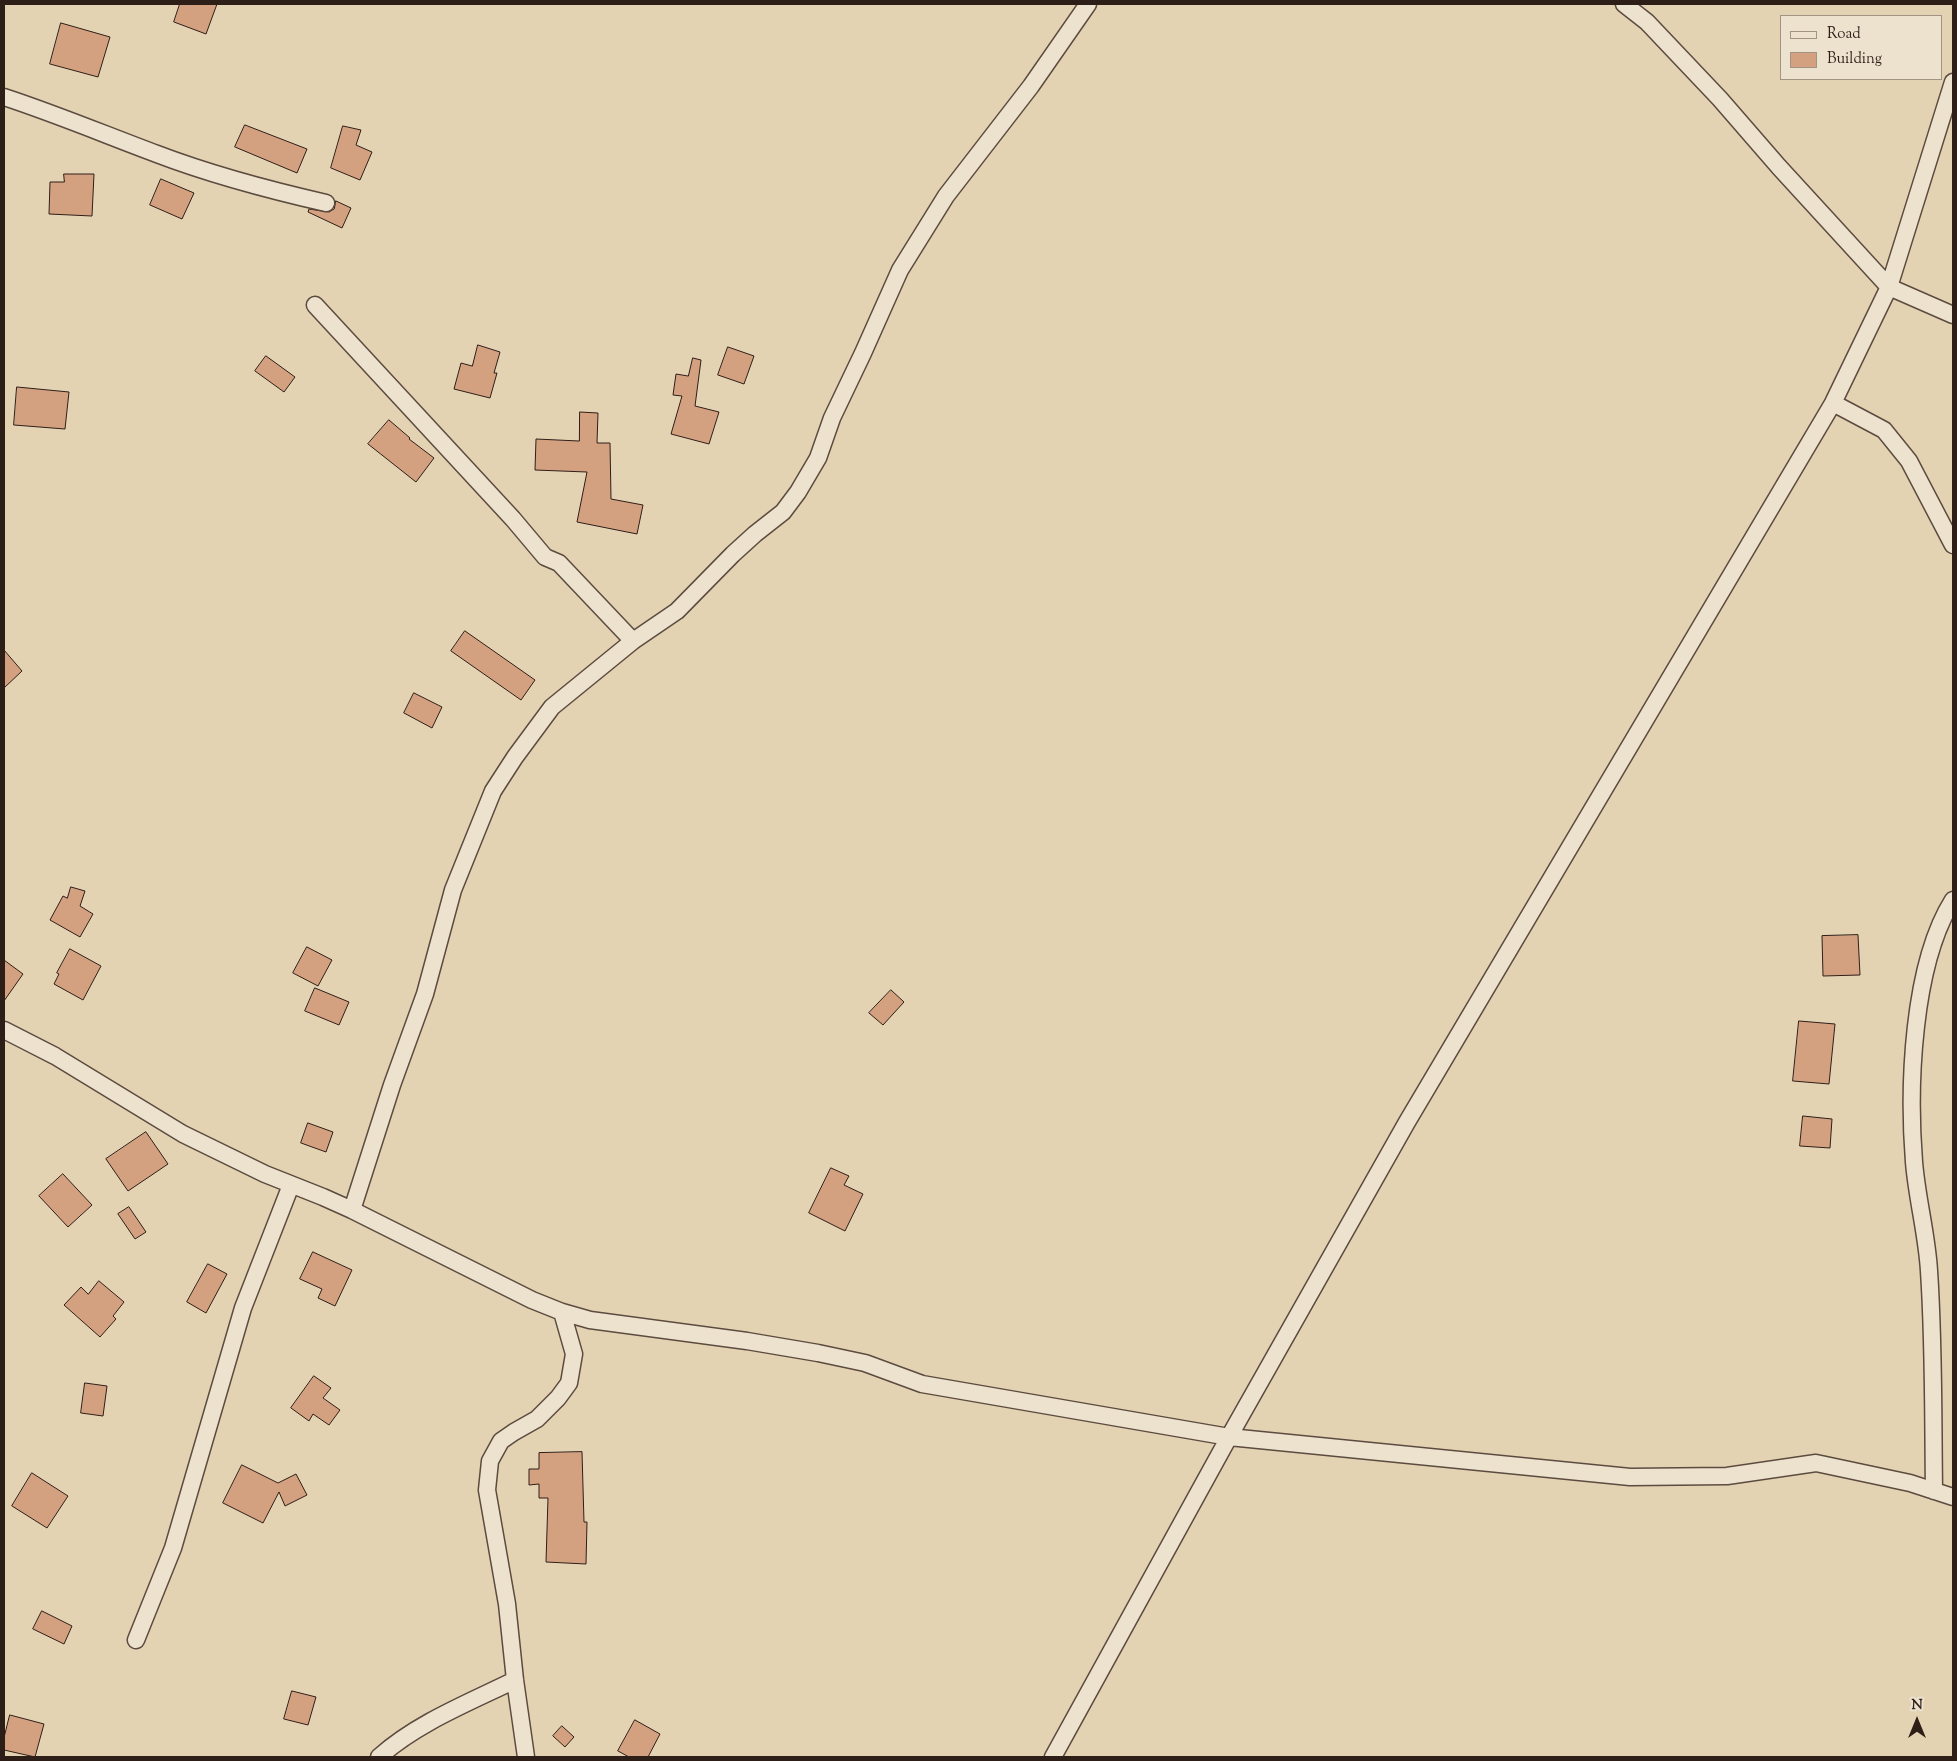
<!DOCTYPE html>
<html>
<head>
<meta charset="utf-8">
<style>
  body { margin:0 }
  #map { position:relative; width:1957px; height:1761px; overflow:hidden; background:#e4d3b3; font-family:"Sorts Mill Goudy",serif }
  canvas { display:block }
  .frame { position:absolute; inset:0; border:5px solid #2e1e18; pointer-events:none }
  .legend { position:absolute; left:1780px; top:15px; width:162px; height:65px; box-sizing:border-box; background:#ede2ce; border:1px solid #a19485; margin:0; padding:6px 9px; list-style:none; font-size:15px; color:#2e1e18 }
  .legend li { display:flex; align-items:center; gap:10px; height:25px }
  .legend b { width:25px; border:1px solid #a19485 }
  .north { position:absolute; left:1892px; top:1696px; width:50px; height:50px; -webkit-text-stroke:4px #ede2ce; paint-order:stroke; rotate:0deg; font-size:14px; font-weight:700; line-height:20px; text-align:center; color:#2e1e18 }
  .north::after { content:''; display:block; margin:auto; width:18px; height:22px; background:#2e1e18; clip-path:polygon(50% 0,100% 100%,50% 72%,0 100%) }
</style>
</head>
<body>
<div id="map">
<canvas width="1957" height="1761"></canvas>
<div class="frame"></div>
<ul class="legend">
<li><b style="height:6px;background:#ede2ce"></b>Road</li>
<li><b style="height:14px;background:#d4a180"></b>Building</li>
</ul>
<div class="north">N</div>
</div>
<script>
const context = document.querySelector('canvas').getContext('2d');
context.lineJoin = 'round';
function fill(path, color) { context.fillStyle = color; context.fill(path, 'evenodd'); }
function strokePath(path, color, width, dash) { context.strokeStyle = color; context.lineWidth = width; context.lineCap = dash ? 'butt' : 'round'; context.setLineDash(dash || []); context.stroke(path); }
const building = new Path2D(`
  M180,4H217L206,34L174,22Z
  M61,23L110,37L98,77L50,64Z
  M245,125L307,149L297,173L235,147Z
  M343,126L361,130L356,145L372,152L360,180L331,168Z
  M64,174H94L92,216L49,214L50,182H64Z
  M161,179L194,193L182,219L150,205Z
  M336,201L351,208L342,228L308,212L309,209L329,212L334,209Z
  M478,345L500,352L494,373H497L490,398L454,389L461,363L472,366Z
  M728,347L754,356L744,384L718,375Z
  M266,356L295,377L284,392L255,371Z
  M693,358L701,360L695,406L719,412L709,444L671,434L682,396L673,395L676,374L688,376Z
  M17,387L69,392L65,429L14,425Z
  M580,412L598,413L597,443H610L611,499L643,505L637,534L577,522L587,472L535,470L536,439L579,441Z
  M389,420L410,438L409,439L434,458L416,482L368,444Z
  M465,631L535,680L521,700L451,651Z
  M4,650L22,671L4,688Z
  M414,693L442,707L432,728L404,713Z
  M71,887L85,891L80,906L93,914L80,937L50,920L63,896L67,898Z
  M1858,935L1860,975L1823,976L1822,936Z
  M307,947L332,960L318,986L293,973Z
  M70,949L101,966L83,1000L54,984L59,974L57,973Z
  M4,960L23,974L4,1001Z
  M315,988L349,1002L339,1025L305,1011Z
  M891,990L904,1002L883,1025L869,1013Z
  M1799,1021L1835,1024L1829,1084L1793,1081Z
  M1803,1116L1832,1119L1830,1148L1800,1146Z
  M308,1123L333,1132L326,1152L301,1143Z
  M146,1132L168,1164L128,1191L106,1159Z
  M831,1168L849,1176L844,1185L863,1194L845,1231L809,1213Z
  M63,1174L92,1205L68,1227L39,1196Z
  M129,1207L146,1232L135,1239L118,1214Z
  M313,1252L352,1270L335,1306L318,1298L322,1289L300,1279Z
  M208,1264L227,1274L206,1313L187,1302Z
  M99,1281L124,1302L113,1316L116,1319L100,1337L64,1305L81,1287L88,1294Z
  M314,1376L331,1388L323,1398L340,1410L329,1425L313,1414L309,1421L291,1408Z
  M85,1383L107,1386L103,1416L81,1413Z
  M582,1452L584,1522H587L586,1564L546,1562L548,1498H539V1484L529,1485V1469H539V1453Z
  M242,1465L278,1483L296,1474L307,1495L285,1506L279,1492L263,1523L223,1503Z
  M32,1473L68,1496L47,1528L12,1506Z
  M42,1611L72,1626L64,1644L33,1629Z
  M292,1691L316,1697L308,1725L284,1719Z
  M10,1715L44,1724L35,1757L4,1750V1738Z
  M635,1720L660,1734L648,1757H629L618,1751Z
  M562,1726L574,1737L565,1747L553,1736Z`);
const street = new Path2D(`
  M1624,4L1647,22L1720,99L1779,167L1889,287L1953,315
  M4,97C56,114 106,135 157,154C212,175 269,190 326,203
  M315,305L513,519L545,557L559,563L633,641
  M1833,403L1884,430L1909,461L1953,545
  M4,1030L55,1056L183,1134L265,1174L323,1197L352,1210L532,1300L562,1312L590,1320L747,1341L818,1353L865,1363L922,1384L1229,1437L1630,1477L1727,1476L1816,1463L1910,1483L1953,1497
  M352,1210L392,1085L425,994L453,890L493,791L515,757L552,707L633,641L677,611L733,554L755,534L783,512L798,492L818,458L832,418L863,353L900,270L946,196L1031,86L1088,4
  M1934,1491C1933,1418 1934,1344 1929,1271C1927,1235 1917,1199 1914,1162C1908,1087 1912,965 1953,900
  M136,1640L173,1548L243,1308L291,1185
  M379,1757C417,1723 468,1703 515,1680
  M526,1757L515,1680L507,1604L487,1490L490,1461L501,1441L514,1432L537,1419L558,1398L569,1383L574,1354L562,1312
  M1053,1757L1229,1437L1407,1122L1833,403L1889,287L1953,82`);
fill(building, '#d4a180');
strokePath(building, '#2e1e18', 1);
strokePath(street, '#5c4b3f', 19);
strokePath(street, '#ede2ce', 16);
</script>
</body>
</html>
